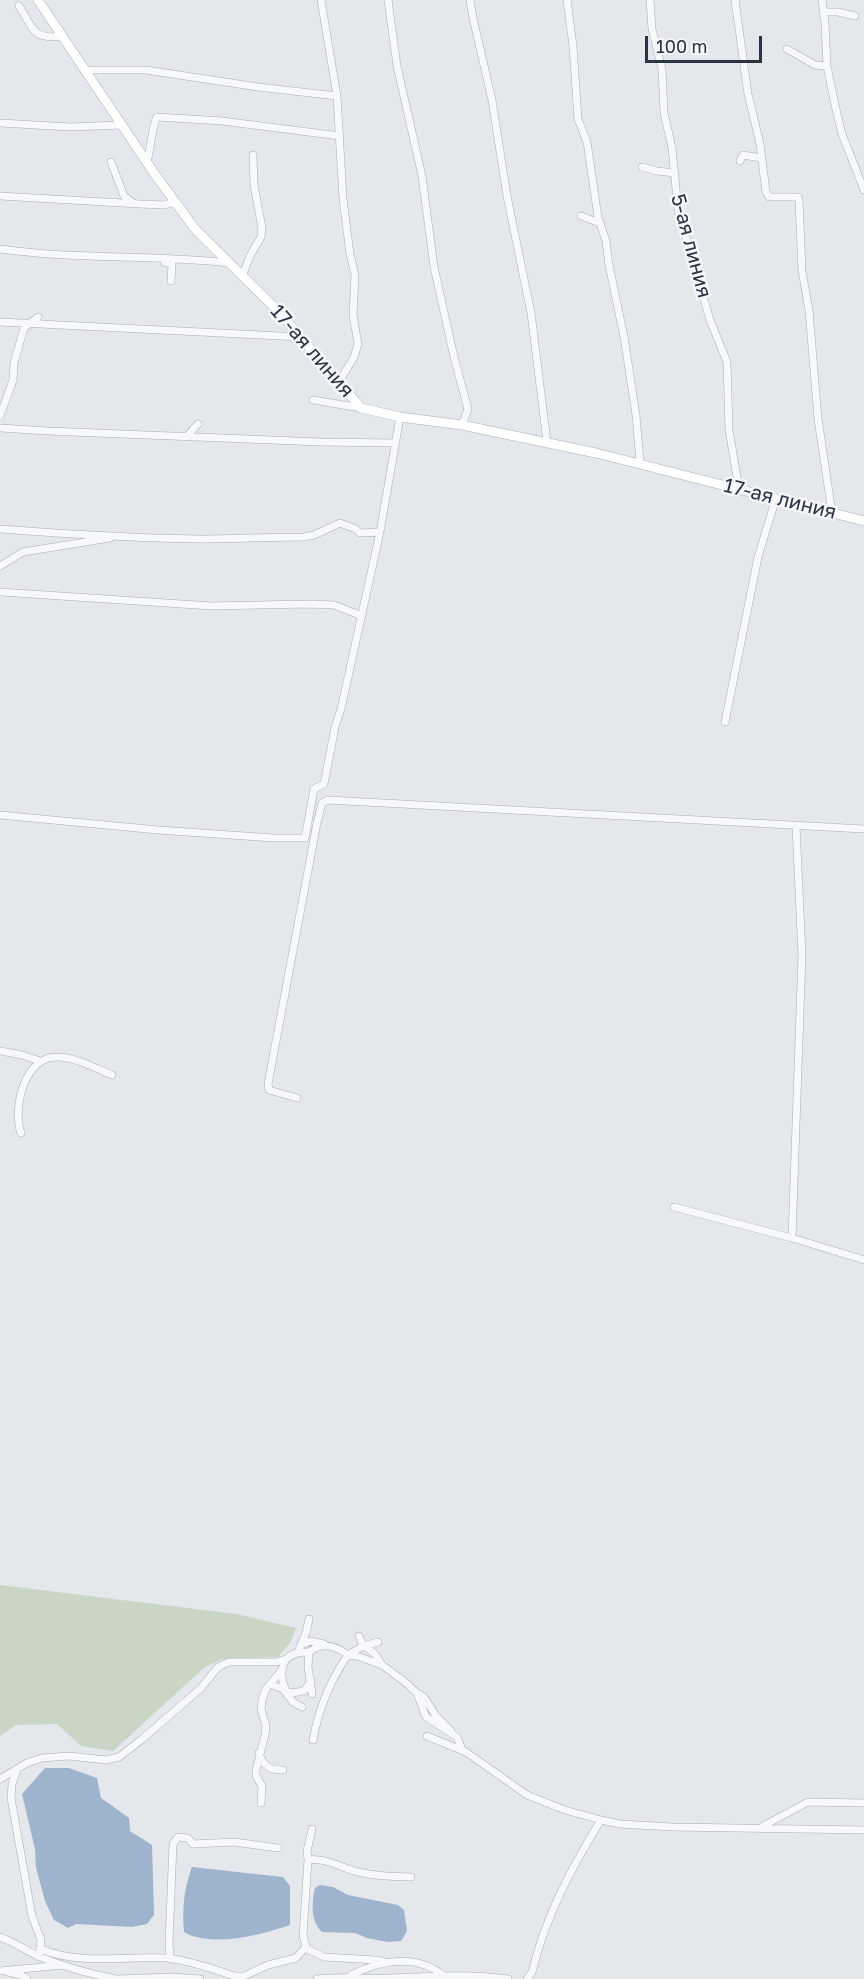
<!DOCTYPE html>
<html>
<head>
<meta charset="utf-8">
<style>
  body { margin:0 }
  #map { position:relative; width:864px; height:1979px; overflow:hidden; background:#e4e7ec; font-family:"Golos Text",sans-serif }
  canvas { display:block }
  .scale { position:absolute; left:645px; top:36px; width:117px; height:27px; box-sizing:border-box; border:3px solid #2b3445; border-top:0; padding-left:8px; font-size:18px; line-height:21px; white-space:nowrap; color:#2b3445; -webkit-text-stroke:4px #f4f6f9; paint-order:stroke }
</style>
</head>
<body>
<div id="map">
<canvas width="864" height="1979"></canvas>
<div class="scale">100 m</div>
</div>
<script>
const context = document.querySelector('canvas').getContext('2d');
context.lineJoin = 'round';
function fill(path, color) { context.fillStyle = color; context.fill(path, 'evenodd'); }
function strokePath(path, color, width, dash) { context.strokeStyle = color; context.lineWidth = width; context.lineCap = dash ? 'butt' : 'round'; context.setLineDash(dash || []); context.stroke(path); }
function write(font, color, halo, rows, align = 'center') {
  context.font = font + ' "Golos Text",sans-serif'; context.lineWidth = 5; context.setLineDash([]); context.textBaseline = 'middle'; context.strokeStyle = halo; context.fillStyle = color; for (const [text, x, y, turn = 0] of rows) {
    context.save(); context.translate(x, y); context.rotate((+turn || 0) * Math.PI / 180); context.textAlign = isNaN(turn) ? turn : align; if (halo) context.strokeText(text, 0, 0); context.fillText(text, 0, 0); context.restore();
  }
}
const green = new Path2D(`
  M0,1585L236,1614L296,1628L290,1643L278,1657L222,1659L205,1667L113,1751L81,1746L57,1724L16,1725L0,1736Z`);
const water = new Path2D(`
  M45,1768H69L97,1778L101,1798L129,1818L130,1831L152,1845L154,1915L147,1924L132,1927L76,1924L68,1928L54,1920L45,1901L36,1868L35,1849L22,1794Z
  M192,1867L283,1877L290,1886V1925C261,1935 212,1948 184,1932C182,1909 184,1888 192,1867Z
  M320,1885L333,1887L348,1895L398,1905L404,1910L407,1931L401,1941L388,1942L367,1938L355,1933L322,1932C310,1920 312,1903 315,1888Z`);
const street = new Path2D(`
  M321,0L337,96L343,199L350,254L355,275L353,315L358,344L354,357L339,382
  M388,0L397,66L422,176L434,267L454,357L468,409L462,425
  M470,0L473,18L492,100L507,196L531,313L547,442
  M567,0L573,46L578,119L587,142L598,217L606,241L609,265L624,337L636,415L640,463
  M650,0L652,29L662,69L664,113L672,148L678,210L710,320L727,362L729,430L739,489
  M735,0L748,94L760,144L766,192L769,197H798L799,200L802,271L809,310L818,419L832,513
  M822,0L825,23L827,66L835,105L842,134L864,190
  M19,6C34,29 32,40 62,36
  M824,12H838L855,16
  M787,49L815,65L827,66
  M85,70H146L258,87L337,96
  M0,123L70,127L122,125
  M740,161L743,155L761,158
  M111,162L124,196L133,203
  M147,162C150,152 153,122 157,117L222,121L340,136
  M642,167L657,171L675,173
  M0,196L140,204L164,205L175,202
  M581,216L600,223
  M0,249C76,260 153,254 229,263
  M164,262L172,264L171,281
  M242,277L250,256L261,237L262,228L254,185L253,155
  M0,322L301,337
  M313,400L361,408
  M0,416L13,380L14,363L24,328L38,317
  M0,428L48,431L320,442L396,443
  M187,436L198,424
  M0,529C66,534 132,538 198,539C233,539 268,537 304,537L314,535L340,523L356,529L360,533L380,532
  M0,566L23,552L110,538
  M0,592L212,606L307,604L334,605L362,616
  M725,722L758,557L776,498
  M0,815L158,830L274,838H305L314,789L324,784L335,727L341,709L380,532L400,417
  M0,1051L22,1055L40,1061
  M297,1098L269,1090L268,1084L317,823L322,803L328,800L864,829
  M21,1133C12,1108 25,1054 59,1057C77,1058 95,1068 112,1075
  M674,1207L792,1238L864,1260
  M792,1238L802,955L796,825
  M359,1636L363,1646L378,1642
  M301,1645L310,1641L324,1644
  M298,1652L306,1633L309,1619
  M309,1652C282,1651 277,1669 286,1691L292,1693L304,1691L311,1681
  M270,1684L283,1689L293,1702L302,1707
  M417,1693L424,1697L436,1716L451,1731
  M312,1694L308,1667L309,1652C323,1641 336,1646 348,1655L363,1646C373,1650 377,1656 382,1665
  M427,1736L466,1752L527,1795L565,1810L601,1820L620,1824L672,1827L864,1830
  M313,1740C318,1711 331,1678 348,1655L357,1656L382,1665L405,1682L417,1693L426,1717L457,1737L462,1750
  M259,1753C263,1767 270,1770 283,1770
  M17,1770L12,1784L11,1798L32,1916L41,1940L39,1957
  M0,1779L27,1763L42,1758L69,1756L106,1760L119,1757L141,1740L201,1688L218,1667L229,1662H276L286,1659
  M261,1803L262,1786L256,1776V1770L265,1735L266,1726L261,1709L262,1700L266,1689L281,1671
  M763,1826L808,1802L864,1803
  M308,1860L307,1851L312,1829
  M0,1937C14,1942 25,1950 38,1956C62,1966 90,1974 116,1979
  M41,1949C77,1965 127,1956 166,1958C186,1960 214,1969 234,1976H244L268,1965L296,1958L306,1947
  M170,1959L169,1943L173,1844L178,1837L188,1838L193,1844L234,1842L278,1848
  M385,1962L376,1960L324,1957L307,1949L303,1936L308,1860C324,1857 342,1868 358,1872C376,1876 393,1877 411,1877
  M0,1971L63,1965
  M8,1972L21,1975L27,1979
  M351,1975C382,1960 416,1953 444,1976
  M118,1979L172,1977L200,1979
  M317,1979C341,1976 363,1979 387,1978C427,1977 468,1973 508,1979
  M527,1979L532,1972C546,1915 571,1869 601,1820`);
const secondary = new Path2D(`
  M38,0L154,173L195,229L280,313L361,408L400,417L462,425L596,453L864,521`);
const streetNames = [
  ["5-ая линия",691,246,75],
  ["17-ая линия",312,351,49],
  ["17-ая линия",780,499,14]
];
fill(green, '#c9d6c5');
fill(water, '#9fb4cc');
strokePath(street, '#a9aeb7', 8);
strokePath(secondary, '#a9aeb7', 10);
strokePath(street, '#f7f8fa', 7);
strokePath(secondary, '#fff', 9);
write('20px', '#2b3445', '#f4f6f9', streetNames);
</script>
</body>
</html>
